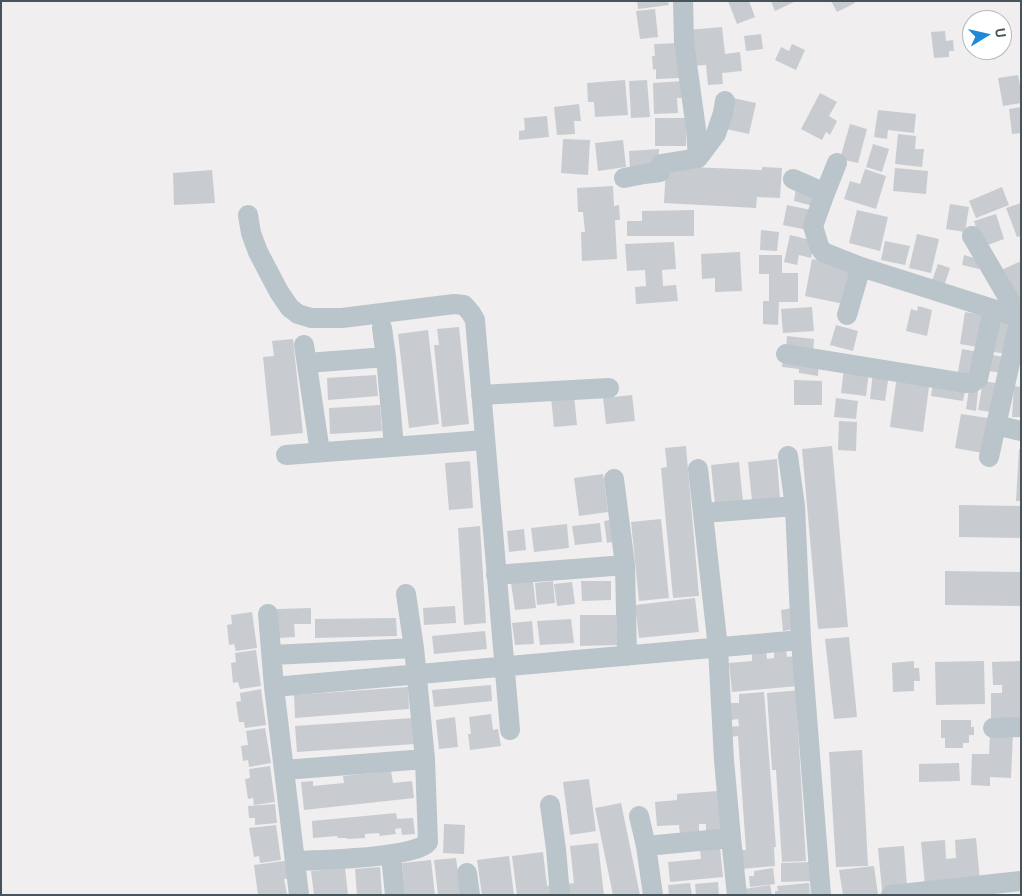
<!DOCTYPE html>
<html>
<head>
<meta charset="utf-8">
<style>
  body { margin:0 }
  #map { position:relative; width:1022px; height:896px; overflow:hidden; background:#f0eeee; font-family:Ubuntu,sans-serif }
  canvas { display:block }
  .frame { position:absolute; inset:0; border:2px solid #47545b; pointer-events:none }
  .north { position:absolute; left:962px; top:10px; width:50px; height:50px; box-sizing:border-box; background:#fff; border:1px solid #b5bbbd; border-radius:50%; rotate:81deg; font-size:14px; font-weight:700; line-height:20px; text-align:center; color:#47545b }
  .north::after { content:''; display:block; margin:auto; width:18px; height:22px; background:#1f88d9; clip-path:polygon(50% 0,100% 100%,50% 72%,0 100%) }
</style>
</head>
<body>
<div id="map">
<canvas width="1022" height="896"></canvas>
<div class="frame"></div>
<div class="north">U</div>
</div>
<script>
const context = document.querySelector('canvas').getContext('2d');
context.lineJoin = 'round';
function fill(path, color) { context.fillStyle = color; context.fill(path, 'evenodd'); }
function strokePath(path, color, width, dash) { context.strokeStyle = color; context.lineWidth = width; context.lineCap = dash ? 'butt' : 'round'; context.setLineDash(dash || []); context.stroke(path); }
const building = new Path2D(`
  M637,1H668L669,5L638,9Z
  M728,1H749L755,17L737,24Z
  M771,1H796L775,11Z
  M831,1H854L855,3L837,12Z
  M655,9L658,37L640,39L636,11Z
  M722,27L725,54L740,52L742,71L722,73L723,84L708,85L706,65L691,66L688,30Z
  M945,31L946,41L953,40L954,51H949V57L934,58L931,32Z
  M761,34L763,49L746,51L744,36Z
  M679,43L681,78L656,79V69L653,70L652,56H655L654,44Z
  M792,44L805,50L796,70L775,60L781,47L789,51Z
  M1018,75L1021,90V103L1003,106L998,78Z
  M625,80L628,115L595,117L594,102H588L587,83Z
  M647,80L650,117L631,118L629,81Z
  M683,81L684,98H677L678,113L654,114L653,83Z
  M820,93L837,102L829,116L837,121L830,135L826,132L822,140L801,129Z
  M733,98L756,103L749,134L726,129Z
  M579,104L581,121H574L575,134L557,135L554,107Z
  M1021,107V133L1012,134L1009,109Z
  M878,110L916,114L914,133L888,130L887,139L874,137Z
  M547,116L549,137L519,140V131L525,130L524,118Z
  M655,118H686V146H655Z
  M850,124L867,129L858,163L840,159Z
  M898,134L916,136L915,149H924L922,167L895,164Z
  M563,139L590,140L588,175L561,173Z
  M623,140L626,167L598,171L595,143Z
  M873,144L889,149L882,172L866,167Z
  M659,149L658,166L630,171L629,151Z
  M666,166L762,170V167L782,168L780,198L757,197L756,208L664,203Z
  M895,168L928,171L926,194L893,191Z
  M865,169L886,176L876,209L844,199L850,181L860,184Z
  M212,170L215,203L174,205L173,173Z
  M613,186L614,206L619,205L620,220H615L617,259L582,261L581,232H585L583,212H578L577,188Z
  M1002,187L1009,205L976,218L969,201Z
  M796,188L816,193L813,206L794,201Z
  M1021,203V236L1017,237L1006,208Z
  M950,204L969,207L965,232L946,229Z
  M787,205L811,210L807,230L783,225Z
  M694,210V236H627V221H642V211Z
  M857,210L888,217L880,251L849,243Z
  M996,214L1004,239L982,247L974,221Z
  M761,230L779,232L777,251L760,250Z
  M917,234L939,239L931,273L909,268Z
  M790,235L815,241L811,258L799,255L797,265L784,262Z
  M885,241L910,246L905,265L881,260Z
  M674,242L676,269L662,270L663,286L676,285L678,301L636,304L635,287L646,286L645,270L627,271L625,244Z
  M740,252L742,291L715,292V278L702,279L701,254Z
  M759,255H782V273H798V302H779L778,325L763,324V301H769V274H759Z
  M964,255L981,260L979,269L962,265Z
  M812,259L851,267L844,304L805,296Z
  M1021,261V316L999,271Z
  M938,264L950,268L944,286L932,281Z
  M918,306L932,310L927,336L906,331L911,309L917,311Z
  M812,307L814,331L783,333L781,309Z
  M965,312L988,316L983,348L960,344Z
  M993,319L1012,321L1007,354L988,351Z
  M836,325L858,331L853,351L830,345Z
  M459,327L469,424L442,427L434,345H439L437,329Z
  M428,330L439,424L409,428L398,334Z
  M787,336L814,339L813,354L786,351Z
  M293,339L303,433L271,436L263,357L274,356L272,341Z
  M962,349L979,352L974,379L957,377Z
  M986,354L1004,357L1001,373L983,370Z
  M783,357L819,360L818,376L799,373V369L782,367Z
  M844,368L869,371L866,396L841,393Z
  M873,372L889,374L885,401L870,399Z
  M376,375L378,396L328,400L327,378Z
  M897,375L930,380L923,432L890,427Z
  M794,380L822,381V405H794Z
  M933,381L966,386L963,401L931,396Z
  M983,381L1001,384L997,413L978,410Z
  M1014,386L1021,387V417H1012Z
  M969,389L978,391L976,411L966,409Z
  M574,395L577,425L554,427L551,397Z
  M632,395L635,421L606,424L603,398Z
  M836,398L858,401L856,419L834,417Z
  M380,405L382,431L330,434L329,408Z
  M961,414L988,418L983,453L955,448Z
  M839,421L857,422L856,451L838,450Z
  M686,446L699,596L673,598L661,468L667,467L665,448Z
  M832,446L848,627L818,629L802,449Z
  M1019,449H1021V501H1016Z
  M777,459L780,499L752,501L748,462Z
  M470,461L473,508L449,510L445,463Z
  M739,462L743,502L715,505L711,465Z
  M603,474L608,512L579,516L574,478Z
  M959,505L1021,506V538L959,537Z
  M616,519L618,541L607,543L604,521Z
  M661,519L669,598L639,601L631,522Z
  M600,523L602,542L575,545L572,526Z
  M567,524L569,548L534,552L531,528Z
  M480,526L486,623L464,625L458,528Z
  M524,529L526,550L509,552L507,531Z
  M945,571L1021,572V606L945,605Z
  M533,581L536,608L515,610L511,583Z
  M553,581L555,603L537,605L535,583Z
  M581,581H611V600L582,601Z
  M572,582L575,604L557,606L554,584Z
  M695,598L699,632L639,638L635,605Z
  M455,606L456,623L424,625L423,608Z
  M311,608V624H294L295,637L278,638L277,609Z
  M793,608L795,629L783,631L781,610Z
  M252,612L257,648L236,651L234,644L229,645L227,625L232,624L231,615Z
  M580,615H616L617,645L580,646Z
  M396,618L397,636L315,638V619Z
  M571,619L574,643L540,645L537,621Z
  M532,621L534,644L515,645L512,623Z
  M485,631L487,649L434,654L432,636Z
  M849,637L857,717L834,719L825,639Z
  M256,650L261,686L240,689L238,682L233,683L231,663L236,662L235,653Z
  M766,650L767,659L774,658V651L786,650L787,657L795,656L798,686L732,692L729,663L752,661V652Z
  M914,661V668H919L920,681H914V691L893,692L892,663Z
  M984,661L985,704L936,705L935,662Z
  M1021,661V723H991V693H1002V685H993L992,662Z
  M491,685L492,701L434,707L432,690Z
  M408,687L409,709L295,718L294,695Z
  M261,689L266,725L245,728L244,722H239L236,702L241,701L240,693Z
  M801,690L796,698L806,861L782,862L776,770H772L767,693Z
  M764,692L776,847H774L775,866L741,869L740,850H746L738,736L729,737L728,727L739,726L738,719L731,720L730,703H739V694Z
  M491,714L493,730L498,729L501,746L470,750L468,734H471L469,717Z
  M455,717L458,747L439,749L436,720Z
  M413,718L415,744L297,752L295,726Z
  M941,720H971V727H974V735H969V743H963V748H945V738H941Z
  M265,728L271,763L249,767L248,760L243,761L241,746L248,745L246,731Z
  M990,733H1013L1011,778L990,777V786L971,785L972,754H989Z
  M862,750L868,866L836,867L829,752Z
  M959,763L960,781L919,782V764Z
  M270,766L275,802L254,805L253,798L248,799L245,779L250,778L249,769Z
  M391,771L393,783L412,781L414,798L304,810L301,782L313,781V786L344,783L343,776Z
  M589,779L596,831L570,835L563,782Z
  M718,791L721,831L706,832V824H699V833L680,834L679,825L657,826L655,802L677,800V794Z
  M621,803L640,895H613L595,808Z
  M275,804L277,823L255,825V818H249L248,806Z
  M396,813L397,819L413,818L415,834L402,835L401,828L395,829L396,834L380,836L379,833L365,834V838L347,839V838H338L337,836L313,838L312,821Z
  M444,824L465,825L464,854L443,853Z
  M276,825L281,860L260,863L259,856L254,857L249,828Z
  M976,838L980,881L925,886L921,842L945,840L946,859L956,858L955,840Z
  M598,843L604,895H569L567,884L574,883L570,846Z
  M904,846L907,887L882,890L878,848Z
  M720,847L723,877L670,882L668,862L701,859L700,849Z
  M543,852L547,886L551,885L552,895H517L512,856Z
  M509,856L514,895H482L477,860Z
  M456,858L459,880L464,895H438L434,860Z
  M291,860L293,878L284,879L287,895H258L254,865Z
  M431,860L435,895H405L402,863Z
  M811,862L812,881L781,882V863Z
  M874,866L878,895H843L839,870Z
  M380,867L382,895H357L355,869Z
  M345,868L348,895H314L311,871Z
  M773,868L775,884L750,887L749,876H754V871Z
  M718,882L719,895H696L695,884Z
  M690,883L692,895H669L668,885Z
  M809,883L810,895H775V891H778L777,886Z
  M770,885L772,895H744V889Z`);
const minor = new Path2D(`
  M698,158L716,134L723,113L725,101
  M624,178L644,174L660,172L661,164L698,158L696,129L684,42L683,1
  M793,179L825,193L837,163
  M825,193L813,226L819,246L823,252L861,267L1021,318
  M248,215L251,233L258,252L279,292L290,308L298,314L311,318H342L454,304L464,305L471,313L475,320L510,730
  M972,236L1020,318L989,457
  M847,315L861,267
  M382,328L386,357L394,447
  M304,345L320,452
  M786,354L965,383H972L978,379L993,310
  M307,363L386,357
  M481,395L609,388
  M996,425L1021,431
  M286,455L485,440
  M788,456L795,506L801,640L821,895
  M698,469L718,648L724,760L731,838L737,895
  M614,479L625,565L627,656
  M703,513L795,506
  M496,575L625,565
  M268,614L274,687L299,895
  M272,655L414,648
  M274,687L801,640
  M993,728L1021,727
  M284,770L425,759
  M550,805L556,849L560,895
  M639,816L646,846
  M391,855L395,895
  M295,861C318,860 417,858 428,842L425,759L414,648L406,594
  M467,873L470,895
  M653,895L646,846L731,838
  M891,895L1021,881`);
fill(building, '#c8ccd0');
strokePath(minor, '#bac4cb', 20);
</script>
</body>
</html>
